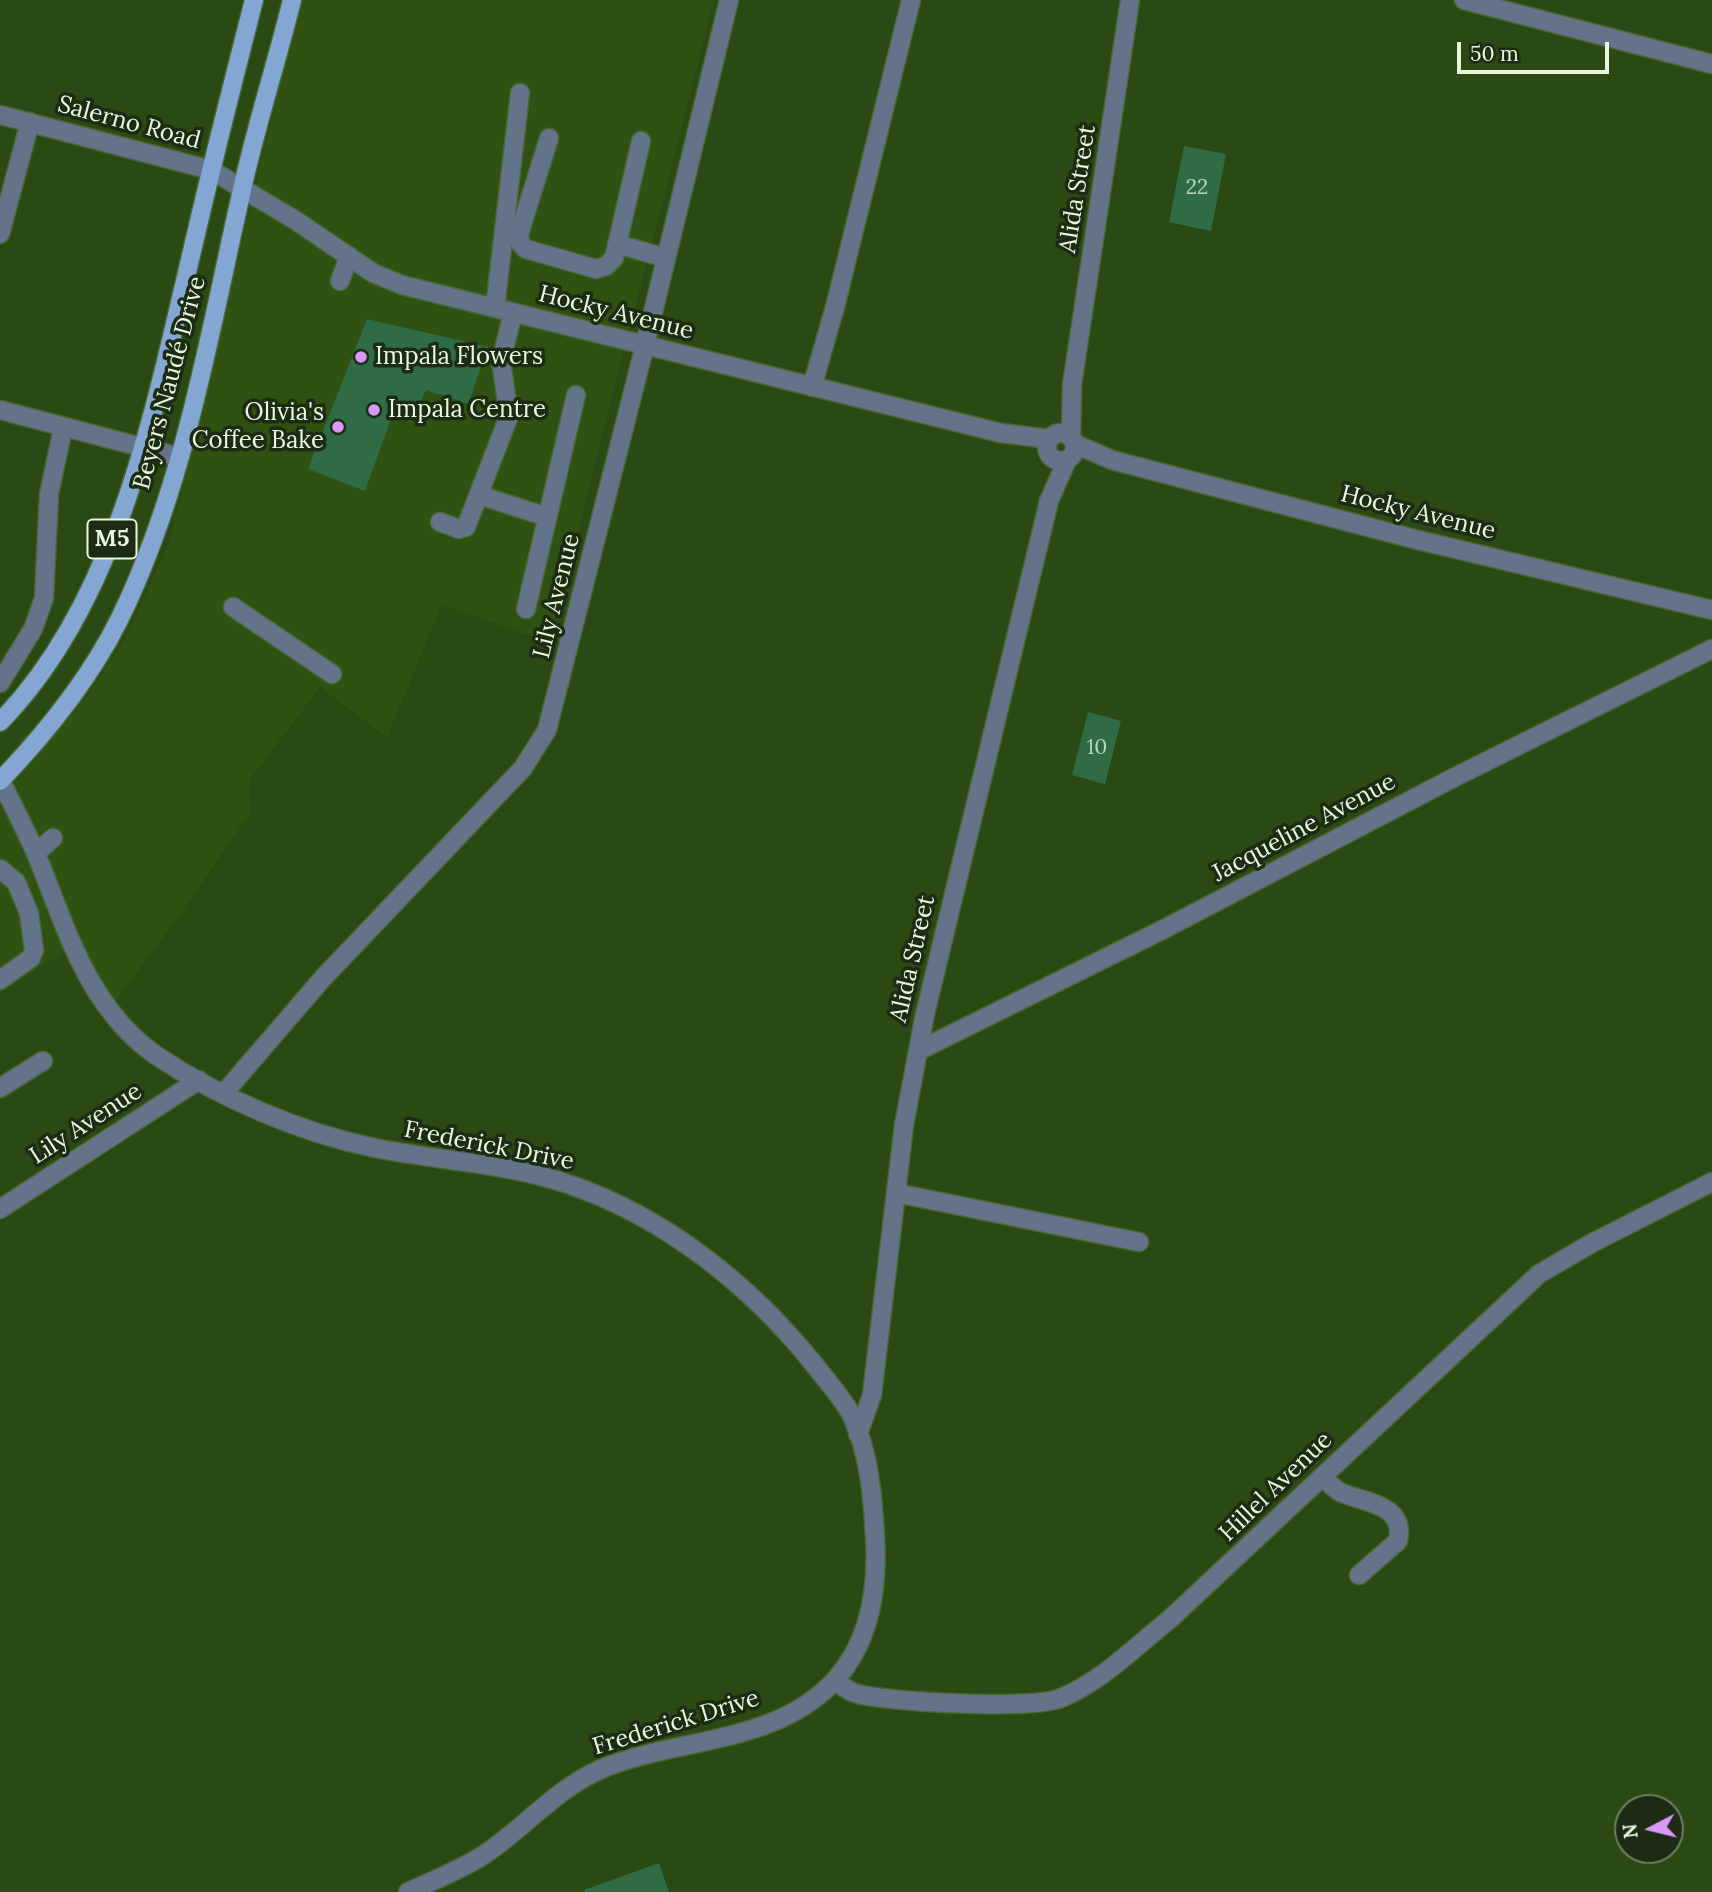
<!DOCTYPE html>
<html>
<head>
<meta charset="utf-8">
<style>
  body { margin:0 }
  #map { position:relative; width:1712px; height:1892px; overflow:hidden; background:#2b4a13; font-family:Lora,serif }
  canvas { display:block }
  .north { position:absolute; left:1614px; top:1794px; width:70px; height:70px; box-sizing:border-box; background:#1d2b14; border:2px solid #6d7d64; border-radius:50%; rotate:263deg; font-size:19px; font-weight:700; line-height:28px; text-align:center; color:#e6f9db }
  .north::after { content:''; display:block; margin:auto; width:24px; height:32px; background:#d99af7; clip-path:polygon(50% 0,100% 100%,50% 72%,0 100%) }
  .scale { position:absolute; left:1457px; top:42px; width:152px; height:32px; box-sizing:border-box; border:4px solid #e6f9db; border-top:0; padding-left:9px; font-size:21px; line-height:24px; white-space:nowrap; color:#e6f9db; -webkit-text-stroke:5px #1d2b14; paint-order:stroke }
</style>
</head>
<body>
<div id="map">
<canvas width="1712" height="1892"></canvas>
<div class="north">N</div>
<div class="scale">50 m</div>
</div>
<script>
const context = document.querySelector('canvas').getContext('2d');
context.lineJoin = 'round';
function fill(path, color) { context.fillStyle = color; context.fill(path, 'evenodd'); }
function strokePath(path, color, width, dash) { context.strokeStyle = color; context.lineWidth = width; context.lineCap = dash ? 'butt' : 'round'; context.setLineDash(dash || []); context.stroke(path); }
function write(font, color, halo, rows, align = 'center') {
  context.font = font + ' Lora,serif'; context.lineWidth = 7; context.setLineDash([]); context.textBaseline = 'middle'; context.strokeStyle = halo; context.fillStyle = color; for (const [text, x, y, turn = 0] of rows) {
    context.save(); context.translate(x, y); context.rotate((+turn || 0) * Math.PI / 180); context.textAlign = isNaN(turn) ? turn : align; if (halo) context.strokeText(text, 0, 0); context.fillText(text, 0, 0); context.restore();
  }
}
const built = new Path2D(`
  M300,0H714L549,643L442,604L387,737L320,687L249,781L251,812L176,920L107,1012L64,952L0,993V791L17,780L84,700L122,645L170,541Z`);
const building = new Path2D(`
  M1184,146L1226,154L1211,231L1169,222Z
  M367,319L488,347L468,404L426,390L411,422L392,416L365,491L308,469Z
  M1088,712L1121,721L1105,784L1072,775Z
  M659,1863L669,1892H585L584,1890Z`);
const minor = new Path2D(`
  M1464,0L1712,64
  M0,115L211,170L295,220L373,273L402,285L1001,433L1049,439
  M549,138L519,234L520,243L526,249L596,269L606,266L614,258L641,141
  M0,234L30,122
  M617,244L666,258
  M340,281L349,256
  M495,308L520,93
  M812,387L835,307L911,0
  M0,410L179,457
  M1047 447a14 14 0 1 1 28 0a14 14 0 1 1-28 0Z
  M1071,438L1072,385L1130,0
  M1075,444L1112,460L1414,539L1712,610
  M479,495L547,517
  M440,522L459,529L466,527L509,416L501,361L513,313
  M233,607L332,674
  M526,609L576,395
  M0,683L33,629L44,598L49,494L63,428
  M0,779C12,804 26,830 37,856C67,930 88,1008 157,1056C220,1098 301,1133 375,1148C440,1161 507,1163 571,1185C666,1218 750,1285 813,1363C826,1380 842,1397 852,1416C869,1453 873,1497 875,1537C878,1587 870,1641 836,1679C776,1746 675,1737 599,1770C555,1790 524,1828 485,1854C461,1870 434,1880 408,1892
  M36,853L53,838
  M0,869L16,882L29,913L34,950L31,958L0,980
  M918,1051L1164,929L1455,777L1712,649
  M0,1088L43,1061
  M224,1093L323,978L523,768L547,730L645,345L729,0
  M896,1193L1139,1242
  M0,1209L199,1080
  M858,1434L872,1395L904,1125L925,1014L1049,501L1067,460
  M1323,1477C1328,1482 1333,1488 1340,1492C1363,1503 1406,1503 1398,1541L1359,1575
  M835,1680C842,1686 849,1692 858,1694C889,1702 1034,1710 1061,1698C1102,1681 1136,1646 1170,1619L1539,1274L1592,1243L1712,1182`);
const major = new Path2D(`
  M0,722C119,601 155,406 193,247C212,164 233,82 254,0
  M0,781C46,733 89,680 119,620C184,488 209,336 241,194C255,129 276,65 292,0`);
const markers = [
  [361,357,7,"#d99af7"],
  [374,410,7,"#d99af7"],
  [338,427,7,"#d99af7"]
];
const numberNames = [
  ["22",1197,188],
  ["10",1097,748]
];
const shields = [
  [112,539,49]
];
const shieldNames = [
  ["M5",112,539]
];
const streetNames = [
  ["Salerno Road",129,123,15],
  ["Alida Street",1078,189,-81],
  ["Hocky Avenue",616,313,14],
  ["Beyers Naudé Drive",170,383,-75],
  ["Hocky Avenue",1418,513,14],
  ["Lily Avenue",557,596,-76],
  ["Jacqueline Avenue",1304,828,-28],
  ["Alida Street",913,959,-77],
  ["Lily Avenue",86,1124,-33],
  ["Frederick Drive",489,1146,11],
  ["Hillel Avenue",1276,1487,-44],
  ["Frederick Drive",676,1723,-17]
];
const poiNames = [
  ["Impala Flowers",375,357],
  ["Impala Centre",388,410],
  ["Olivia's",324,413,"right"],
  ["Coffee Bake",324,441,"right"]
];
fill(built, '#2f5213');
fill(building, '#2f6c46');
strokePath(minor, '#496633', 21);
strokePath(major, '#496633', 21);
strokePath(minor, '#63748a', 18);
strokePath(major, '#83a6d3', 18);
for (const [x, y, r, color] of markers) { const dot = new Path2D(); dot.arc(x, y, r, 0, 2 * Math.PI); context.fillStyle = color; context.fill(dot); strokePath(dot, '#1d2b14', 2.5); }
write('21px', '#b8d6b6', null, numberNames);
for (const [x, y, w] of shields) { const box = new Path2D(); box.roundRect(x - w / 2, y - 19.5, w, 39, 5); context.fillStyle = '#1d2b14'; context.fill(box); strokePath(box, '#e6f9db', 2); }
write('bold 23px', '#e6f9db', null, shieldNames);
write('24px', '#e6f9db', '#1d2b14', streetNames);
write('24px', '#e6f9db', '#1d2b14', poiNames, 'left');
</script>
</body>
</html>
